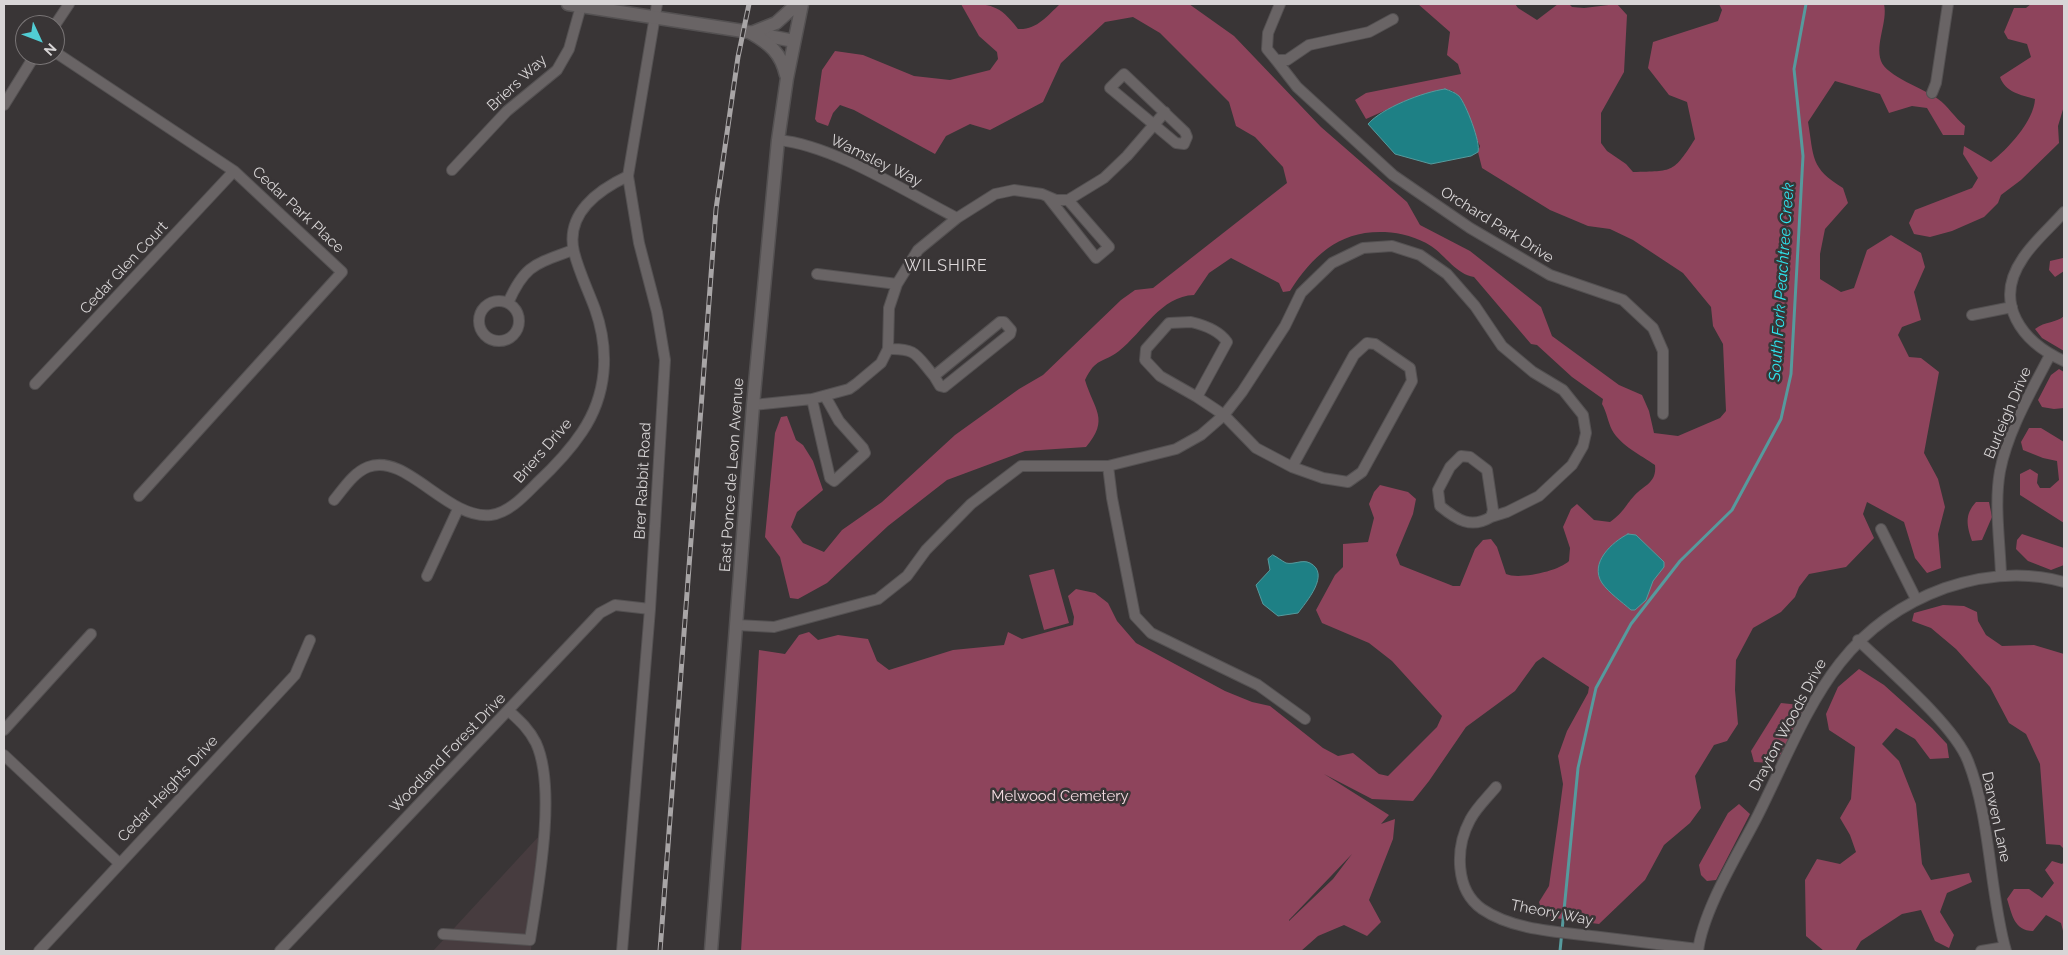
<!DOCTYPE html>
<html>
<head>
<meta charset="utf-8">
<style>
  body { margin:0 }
  #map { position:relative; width:2068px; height:955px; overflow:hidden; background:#393536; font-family:Raleway,sans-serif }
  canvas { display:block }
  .frame { position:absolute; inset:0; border:5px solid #d8d5d6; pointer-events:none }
  .north { position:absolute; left:15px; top:15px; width:50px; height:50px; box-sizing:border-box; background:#393536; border:1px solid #797576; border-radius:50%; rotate:133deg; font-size:14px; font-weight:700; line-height:20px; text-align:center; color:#d8d5d6 }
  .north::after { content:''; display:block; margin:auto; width:18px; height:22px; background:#51ccd3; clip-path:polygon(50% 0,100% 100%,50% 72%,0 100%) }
</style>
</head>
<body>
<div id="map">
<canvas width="2068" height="955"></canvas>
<div class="frame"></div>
<div class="north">N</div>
</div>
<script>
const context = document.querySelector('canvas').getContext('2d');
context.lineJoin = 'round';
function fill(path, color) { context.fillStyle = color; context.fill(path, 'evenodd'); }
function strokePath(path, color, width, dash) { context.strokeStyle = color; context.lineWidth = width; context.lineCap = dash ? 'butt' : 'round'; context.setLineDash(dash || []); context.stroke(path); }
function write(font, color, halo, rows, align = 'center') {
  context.font = font + ' Raleway,sans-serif'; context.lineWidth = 5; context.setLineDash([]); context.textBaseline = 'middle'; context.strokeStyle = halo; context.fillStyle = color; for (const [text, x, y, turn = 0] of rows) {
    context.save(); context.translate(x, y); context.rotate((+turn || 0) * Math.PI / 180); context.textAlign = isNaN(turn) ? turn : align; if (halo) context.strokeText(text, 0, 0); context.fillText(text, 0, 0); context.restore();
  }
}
const built = new Path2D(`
  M539,836L531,951H433Z`);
const green = new Path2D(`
  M961,4C991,4 999,4 1018,29C1037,30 1047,16 1060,4H1189L1234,36L1321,127L1407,202L1420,225L1470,251L1541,307L1552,336L1619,385L1642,395L1649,411L1654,433L1678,436L1720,418L1726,411L1723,344L1713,326L1711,307L1683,273L1633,240L1610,229L1588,226L1550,210L1482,168L1478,152L1480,146L1453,91L1445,89L1395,106L1366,119L1355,100L1366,93L1461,74L1458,64L1447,55L1450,32L1418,4H1515L1518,8L1537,20L1558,4H1569L1572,7L1584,8L1617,4L1627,15L1624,72L1601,113V143L1607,151L1626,164L1633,172C1674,171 1673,173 1695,139L1687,102L1669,95L1648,68L1653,42L1718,21L1722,10L1719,4H1884C1888,22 1875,43 1881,61C1886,76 1925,89 1938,99C1948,106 1955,118 1965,126L1964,135H1943L1927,108L1912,106L1889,113L1880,94L1835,81L1808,122C1814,157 1810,168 1843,188L1848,203L1825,229L1820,254V279L1841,292L1854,288L1867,250L1891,235L1921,253L1925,267L1914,292L1921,320L1902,327L1898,335L1909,357L1921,358L1939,372L1924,453L1938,479L1945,507L1938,534L1941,568L1927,573L1915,558L1904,522L1867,502L1863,514L1874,538L1846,567L1809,574L1799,587L1795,597L1781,612L1753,628L1736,660L1735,690L1738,724L1727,741L1714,745L1695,776L1701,808L1690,823L1664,845L1645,880L1599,924L1555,918L1542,912L1539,902L1549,886L1558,822L1563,784L1558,756L1567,731L1588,693L1589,687L1543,657L1536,662L1515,691L1466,727L1429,781L1413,801L1372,799L1324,774L1389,815L1381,824L1395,819L1393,839L1369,900L1381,922L1367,936L1344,925L1318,936L1301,951H741L759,650L785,654L799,635L809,632L818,640L838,635L868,639L877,661L889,670L953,650L1004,645L1008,632L1022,639L1073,625L1074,617L1068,596L1076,589L1095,593L1108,603L1117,621L1136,643L1225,691L1252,702L1270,706L1323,748L1338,756L1353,753L1379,774L1388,776L1437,727L1442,716L1392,661L1369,643L1322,623L1316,610L1335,575L1343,567V544L1368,542L1374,518L1369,504L1374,492L1380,485L1408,492L1416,499L1413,514L1396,555L1400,565L1453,586H1460L1475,549L1483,540L1491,539L1497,547L1506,574C1519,580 1559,571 1569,561L1570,548L1563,527L1571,509L1577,504L1594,520L1610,522C1624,512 1624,507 1634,496C1644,485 1657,483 1655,465C1641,455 1621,446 1612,430C1608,422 1607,413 1602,404L1603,399L1572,377L1537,345L1531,344L1474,277C1456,274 1446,256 1431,246C1417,237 1401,233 1385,232C1340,230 1313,255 1290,291L1283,292L1279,283L1231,258L1209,273L1194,295C1161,296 1143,332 1119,351C1102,364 1096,357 1085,380C1094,410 1110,419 1086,447L1025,451L947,480L888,526L827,583L798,599L790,598L780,557L765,537L775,433L781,417L787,416L796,440L803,445L813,461L823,490L797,512L791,527L803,543L824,552L842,530L882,502L955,435L1019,389L1043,375L1121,300L1135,290L1153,288L1287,183L1283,167L1255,137L1236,126L1229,102L1160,33L1133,17L1105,22L1061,63L1043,102L990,130L970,124L946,136L935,154L854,110L840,105L833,113L828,126L817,122L815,119L822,70L835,51L863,55L914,76L950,80L990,70L998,59L997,52L979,36ZM1352,854L1333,879L1289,921V920Z
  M2031,4H2064V106L2058,126L2059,143L2021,180L2001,195L1998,203L1984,217L1952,231L1930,237L1914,234L1909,223L1915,210L1972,188L1978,178L1963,154L1964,146L1991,162C2007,150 2034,121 2035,99C2021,95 2005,92 2000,77L2031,57L2027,44L2008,39L2004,32L2014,8H2026Z
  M2064,254V271L2055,277L2049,270L2050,261L2063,258Z
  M2064,316V351L2042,338L2035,329C2045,321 2057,323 2064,316Z
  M2059,369L2064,372V408L2054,409L2042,407L2038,400L2051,375Z
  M2029,428H2041L2064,442V523L2020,495V474L2030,469L2038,474L2037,483L2040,488H2050L2059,480L2057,461L2043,458L2023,450L2021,442Z
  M1976,502H1989L1992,517L1982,540L1972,541C1967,526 1964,515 1976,502Z
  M2022,534L2064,548V565L2051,570L2028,561L2016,549L2017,540Z
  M1054,569L1069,623L1044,630L1029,575Z
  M1943,605L1964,606L1977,612L1978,621L1986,635L2002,646L2034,645L2064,654V849L2060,845L2046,844L2040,764L2026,734L2009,723L1990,687L1956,649L1931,628L1912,621L1914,613Z
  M1859,669L1884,685L1932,728L1947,744L1949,758L1930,759L1915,739L1896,728L1882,744L1899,761L1916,804L1922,864L1931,880L1969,873L1972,882L1947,893L1940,912L1954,935L1949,948L1935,941L1921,910L1902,914L1861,941L1855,951H1824L1806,936L1805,880L1817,859L1840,864L1856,852L1850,835L1840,818L1851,799L1855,747L1829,730L1826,714L1838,687Z
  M1781,703L1800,705L1803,716L1778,759L1771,763L1754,762L1751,751Z
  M1739,804L1750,814L1716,880L1707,881L1701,875L1699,865L1728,813Z
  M2052,861L2062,864L2064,862V935L2061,923L2046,915L2033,931C2014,931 2012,914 2007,899L2014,889H2029L2042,898L2054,883L2045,870Z`);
const water = new Path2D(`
  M1445,89C1451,91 1454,92 1459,96C1466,104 1481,143 1478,152L1471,156L1431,164L1395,154L1368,124C1382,108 1423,92 1445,89Z
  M1628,534L1636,535L1664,562V567L1653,581L1646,600L1635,610H1631C1622,602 1609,593 1602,583C1589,563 1612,542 1628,534Z
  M1273,555C1277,557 1282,561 1286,563C1294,565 1302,559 1310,563C1331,574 1306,602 1298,613L1278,616L1263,604L1256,585L1270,570L1268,559Z`);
const stream = new Path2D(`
  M1560,951L1578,768L1596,688L1631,624L1680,561L1732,510L1781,419L1791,374L1803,156L1794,69L1806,4`);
const minor = new Path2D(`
  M1280,4L1268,33L1267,49L1276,60H1287L1309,45L1369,32L1393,19
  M55,25L69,4
  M55,52L234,171L342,272L139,496
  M1276,60L1297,87L1393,175L1422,195L1470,228L1550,275L1623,300L1653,328L1663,351V414
  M1124,74L1185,132L1187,137L1184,144L1176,143L1110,88Z
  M1932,93L1936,83L1948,4
  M4,105L35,55
  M778,140C833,145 906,192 957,218
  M452,170L507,111L557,70L569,49L581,6
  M1048,197L1096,258L1109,247L1068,200
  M2064,212C2051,227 2034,241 2023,258C1992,303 2022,342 2064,361
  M817,274L897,284
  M479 321a20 20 0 1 1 40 0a20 20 0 1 1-40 0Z
  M508,303C525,264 536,264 573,250
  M1972,315L2012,307
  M1191,322C1204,325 1219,330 1227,342L1197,397L1160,376L1145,360L1146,349L1169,323Z
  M1367,343L1375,344L1410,368L1412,381L1362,472L1348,482L1323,478L1292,467L1354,355Z
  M888,349C917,348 916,355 934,376L1000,322H1004L1011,330L1010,334L944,387L940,386L934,376
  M35,384L234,171
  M1197,397L1224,415L1256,448L1292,467
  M812,399L830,478L834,481L865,453L863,448L839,421L825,396
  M753,405L812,399L849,389L856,384L881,363L888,349L889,308L897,284L918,250L957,218L995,194L1014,190L1042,194L1056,200H1068L1104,178L1127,156L1165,112
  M1461,456L1470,457L1487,470L1493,510L1491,517C1471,529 1457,520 1440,506L1438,490L1450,467Z
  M1108,466L1112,498L1135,616L1151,633L1258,685L1305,719
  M334,500C344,488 353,473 368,467C406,452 447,520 491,515C509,513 525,495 537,483C553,468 570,450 582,432C607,395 610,351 595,309C588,290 579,272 574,252C565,214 598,190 628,176
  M1881,529L1916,599
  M2001,575C2000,542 1994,504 2000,471C2008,430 2031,392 2050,355
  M427,576L458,509
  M737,625L774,627L878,599L907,576L926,550L971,504L1021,466H1108L1176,449L1201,435L1224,415L1242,392L1285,326L1301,293L1332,263L1363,248L1392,246L1420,255L1447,274L1475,306L1502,346L1533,372L1563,390L1583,415L1586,433L1583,446L1572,465L1539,496L1507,512L1491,517
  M1858,640C1888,669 1954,725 1968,761C1991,819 1989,891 2006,951
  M4,730L91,634
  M4,755L119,863
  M1496,787C1487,798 1476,808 1470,820C1455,848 1455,890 1482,909C1514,931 1562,932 1600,937C1632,941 1665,945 1698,949
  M443,934L530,940C538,889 557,789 536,743C529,729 520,721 509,711
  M39,951L295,675L310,640
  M280,951L600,613L615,605L650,609
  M622,951L650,609L665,360L657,312L639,243L628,176L657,4
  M1698,951C1703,910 1738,854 1757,817C1807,717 1832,629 1945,588C1984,575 2025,571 2064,582
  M1981,951L2005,947`);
const tertiary = new Path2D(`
  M568,4L743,31L794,41`);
const secondary = new Path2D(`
  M751,33C770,44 781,53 786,75
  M751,33L776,23L797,4
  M711,951L753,405L778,140L787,78L802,4`);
const rail = new Path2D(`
  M660,951L716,209L738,57L749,4`);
const streetNames = [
  ["Briers Way",517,83,-43],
  ["Wamsley Way",876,161,26],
  ["Cedar Park Place",298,210,43],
  ["Orchard Park Drive",1497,225,32],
  ["Cedar Glen Court",124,268,-47],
  ["Burleigh Drive",2008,413,-67],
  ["Briers Drive",543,451,-49],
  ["East Ponce de Leon Avenue",732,475,-86],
  ["Brer Rabbit Road",643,481,-87],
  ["Drayton Woods Drive",1788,725,-62],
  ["Woodland Forest Drive",448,753,-46],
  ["Cedar Heights Drive",168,789,-47],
  ["Darwen Lane",1996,817,78],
  ["Theory Way",1552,913,11]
];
const parkNames = [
  ["Melwood Cemetery",1060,796]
];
const neighbourhoodNames = [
  ["WILSHIRE",946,266]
];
const waterNames = [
  ["South Fork Peachtree Creek",1782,282,-86]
];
fill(built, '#473c3f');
fill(green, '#8e445c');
fill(water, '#1e8085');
strokePath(water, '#569a9d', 1);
strokePath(stream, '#569a9d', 3);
strokePath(minor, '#545152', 12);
strokePath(tertiary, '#545152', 15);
strokePath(secondary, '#545152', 15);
strokePath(minor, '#696465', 10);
strokePath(tertiary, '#696465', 12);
strokePath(secondary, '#696465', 12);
strokePath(rail, '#a8a5a6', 5);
strokePath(rail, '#393536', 3, [9]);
write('15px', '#d8d5d6', '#393536', streetNames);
write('15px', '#f4dce2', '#393536', parkNames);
context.letterSpacing = '1px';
write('16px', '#ded9da', '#393536', neighbourhoodNames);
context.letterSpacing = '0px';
write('italic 16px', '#2ee6ef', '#393536', waterNames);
</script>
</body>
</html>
